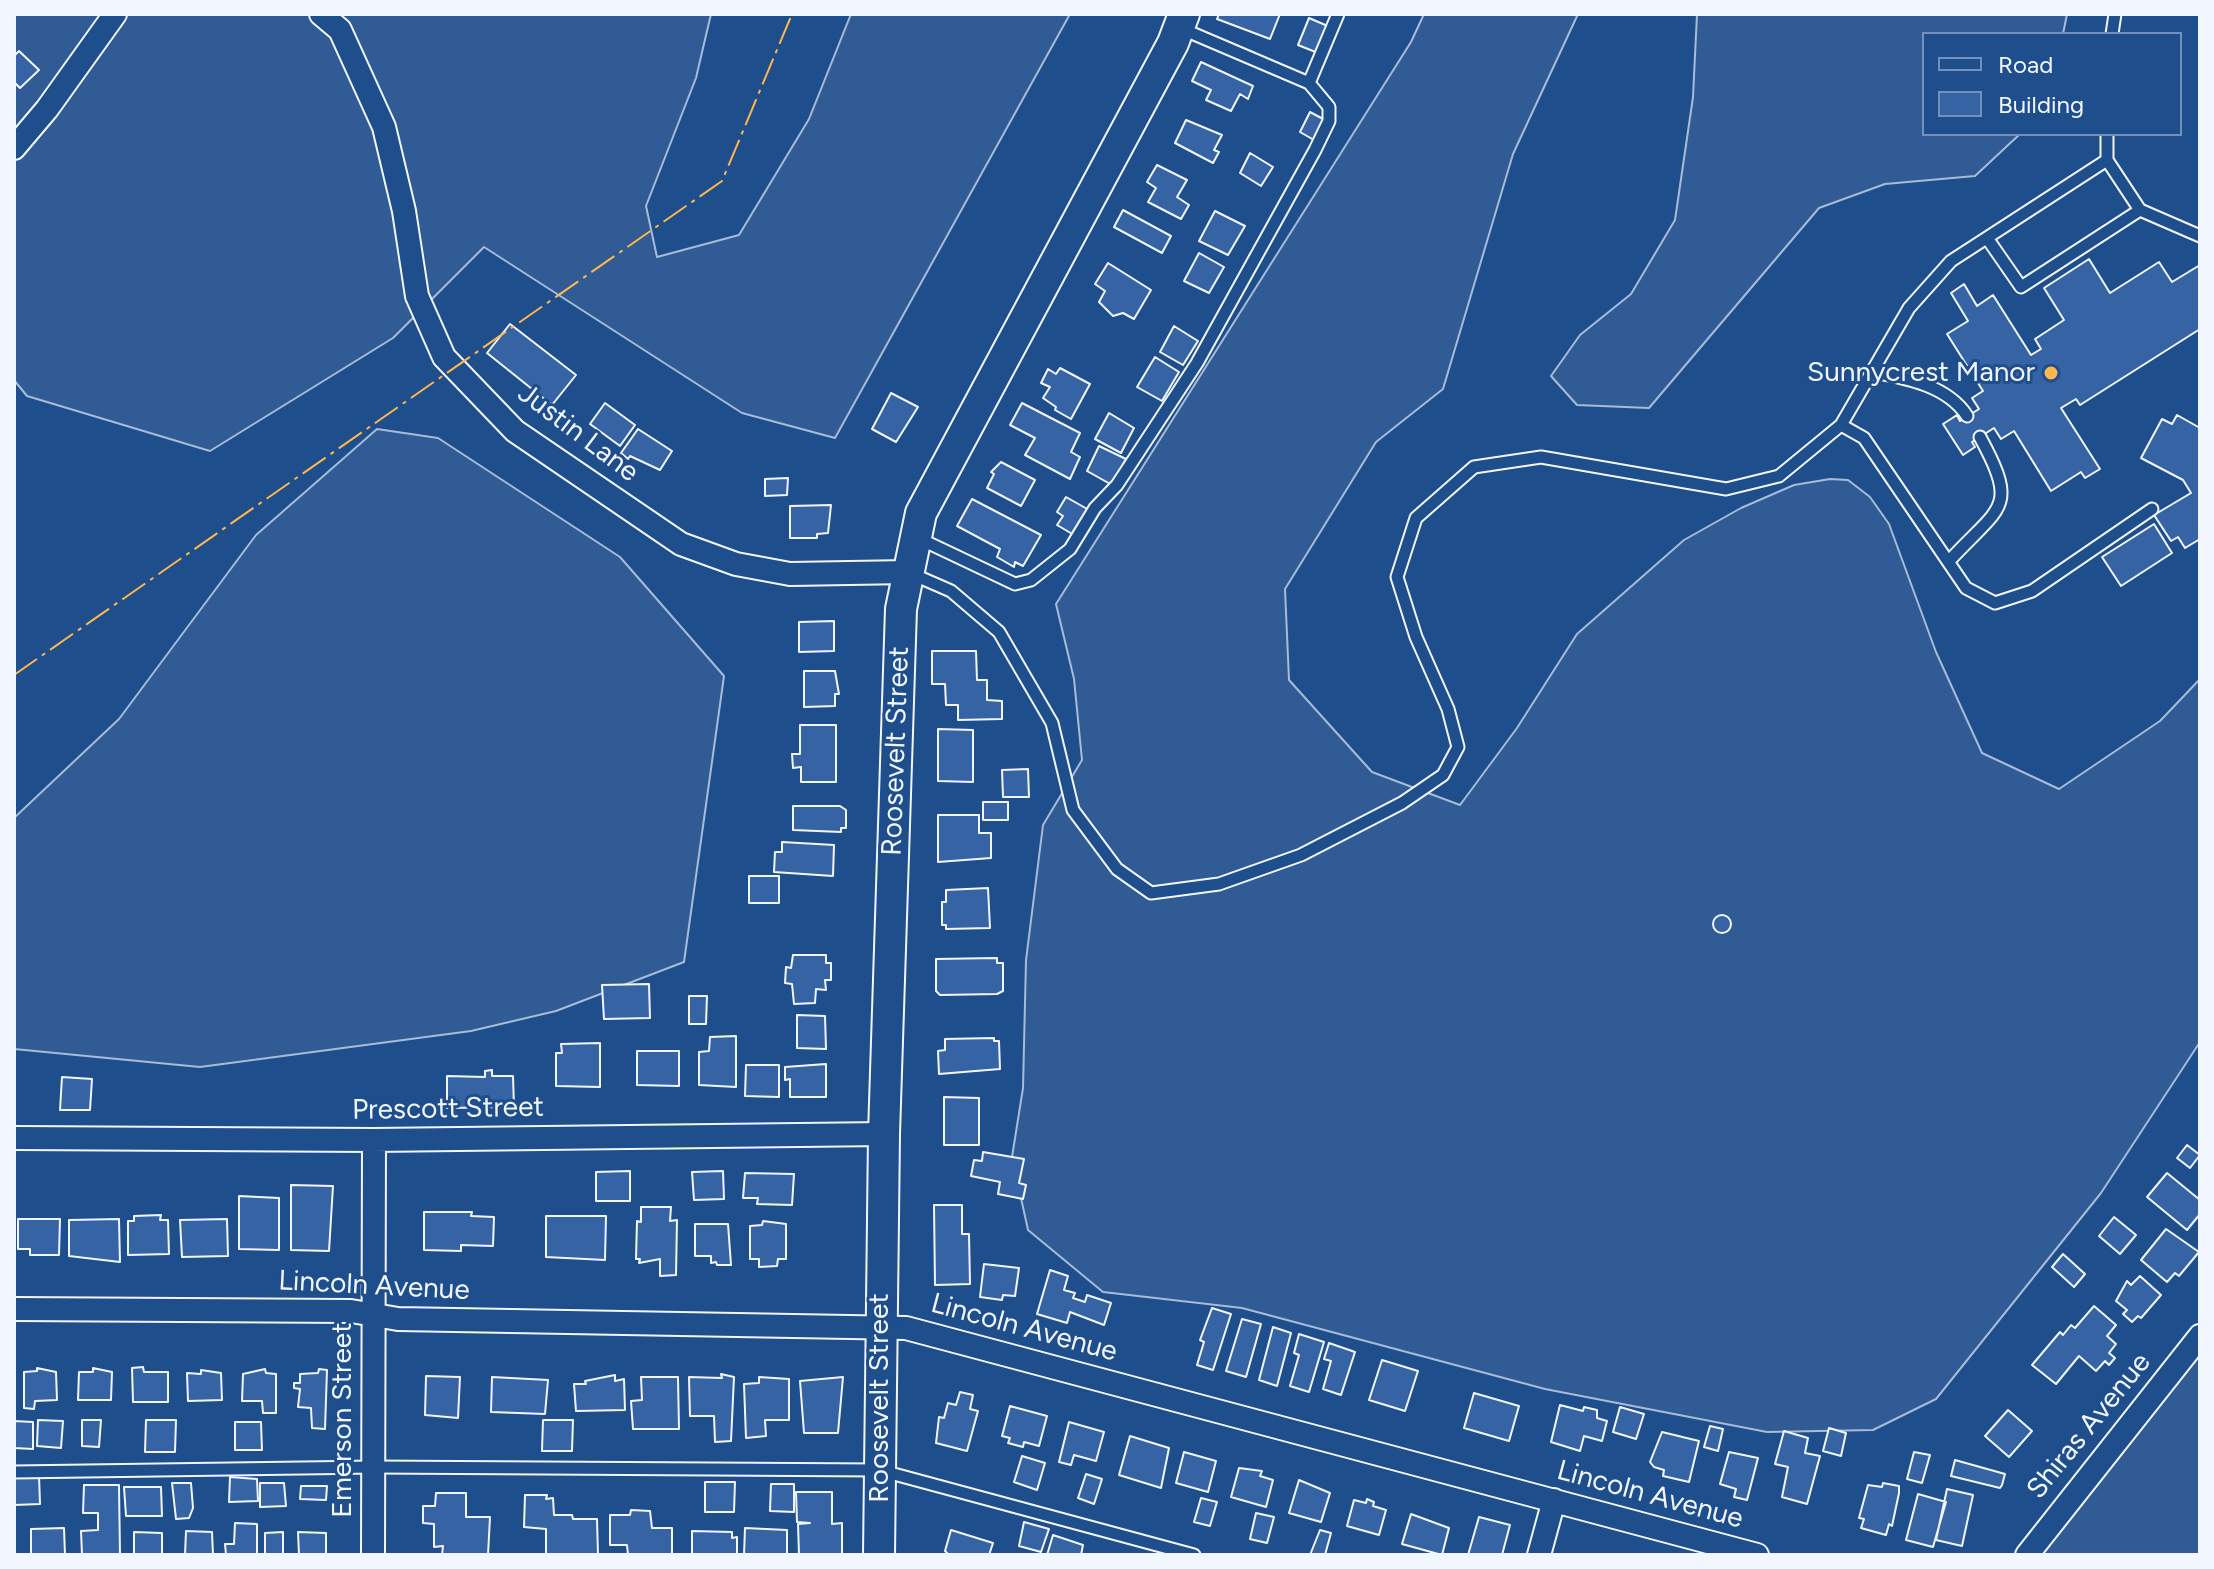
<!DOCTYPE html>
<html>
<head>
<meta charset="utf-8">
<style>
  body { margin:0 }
  #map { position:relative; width:2214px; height:1569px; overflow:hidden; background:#1f4e8c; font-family:Figtree,sans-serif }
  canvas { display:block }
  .frame { position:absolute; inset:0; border:16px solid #f2f6ff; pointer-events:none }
  .legend { position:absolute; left:1922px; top:32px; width:260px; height:104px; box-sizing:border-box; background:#1f4e8c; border:2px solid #7391ba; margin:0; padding:10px 14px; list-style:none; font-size:24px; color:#f2f6ff }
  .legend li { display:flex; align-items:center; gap:16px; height:40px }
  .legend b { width:40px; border:2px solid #7391ba }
</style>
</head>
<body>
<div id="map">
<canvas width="2214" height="1569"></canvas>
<div class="frame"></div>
<ul class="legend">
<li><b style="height:10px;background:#1f4e8c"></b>Road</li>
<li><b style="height:22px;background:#3563a3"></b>Building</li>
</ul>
</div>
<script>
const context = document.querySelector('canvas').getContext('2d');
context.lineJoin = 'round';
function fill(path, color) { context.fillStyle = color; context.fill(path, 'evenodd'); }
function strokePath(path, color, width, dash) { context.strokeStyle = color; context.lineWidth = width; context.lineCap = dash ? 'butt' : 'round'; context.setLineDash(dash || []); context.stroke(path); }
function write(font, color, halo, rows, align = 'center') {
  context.font = font + ' Figtree,sans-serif'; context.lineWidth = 6; context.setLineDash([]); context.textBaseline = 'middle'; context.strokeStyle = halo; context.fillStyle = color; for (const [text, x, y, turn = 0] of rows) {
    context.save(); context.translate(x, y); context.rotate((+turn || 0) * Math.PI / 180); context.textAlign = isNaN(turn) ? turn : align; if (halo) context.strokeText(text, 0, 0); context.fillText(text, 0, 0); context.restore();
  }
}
const built = new Path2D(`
  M14,14H711L696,78L646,206L657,257L739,235L809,119L851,14H1070L835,438L742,413L484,247L393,338L210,451L27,396L14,380Z
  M1424,14H1578L1513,154L1443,389L1376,442L1285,589L1289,680L1372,772L1460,805L1517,728L1577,634L1684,540L1741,508L1794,485L1830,479L1848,480L1870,497L1889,524L1936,652L1982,753L2059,789L2160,721L2200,679V1042L2101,1193L1936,1399L1873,1430L1767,1432L1545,1389L1242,1308L1103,1292L1028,1230L1012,1157L1023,1088L1026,960L1043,825L1082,760L1074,679L1056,604L1411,42Z
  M1697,14H2067L2063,34H1924V134H2020L1975,176L1885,184L1819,208L1649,408L1577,405L1551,376L1580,335L1631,294L1675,220L1693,97Z
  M377,429L438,438L620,557L724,676L684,962L556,1011L471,1031L200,1067L14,1049V818L119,719L256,535Z
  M2200,1336V1555H2027Z`);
const building = new Path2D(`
  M1219,14H1280L1270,39L1217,19Z
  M1309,18L1330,27L1318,53L1298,45Z
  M19,51L39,70L20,88L14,82V56Z
  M1201,62L1253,86L1248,99L1240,94L1231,111L1206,100L1211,90L1192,81Z
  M1310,112L1325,120L1314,140L1300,132Z
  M1186,120L1222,135L1214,150L1219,152L1213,163L1175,143Z
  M1250,153L1273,167L1261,186L1240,173Z
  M1157,165L1187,180L1177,197L1189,205L1181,219L1148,202L1156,188L1147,182Z
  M1123,210L1171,236L1162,253L1114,227Z
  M1215,211L1245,226L1228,255L1199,241Z
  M1199,253L1224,267L1209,293L1184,281Z
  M2089,259L2110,293L2159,262L2172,282L2200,265V329L2080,405L2076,399L2061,408L2100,469L2085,478L2081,472L2051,491L2014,431L2001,439L1994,428L1972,442L1975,447L1963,455L1943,424L1957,415L1960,421L1979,409L1972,398L1983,391L1947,334L1968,321L1951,293L1964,284L1977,306L1993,295L2031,355L2041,349L2035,339L2064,320L2044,288Z
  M1108,263L1151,290L1134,319L1123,313L1113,316L1099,302L1105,291L1095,284Z
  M510,324L576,375L552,405L487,353Z
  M1174,326L1198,341L1183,365L1160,352Z
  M1155,357L1179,372L1162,401L1137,387Z
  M1060,368L1090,384L1071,419L1055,410L1056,407L1043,398L1050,387L1041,383L1048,369L1056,374Z
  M891,393L918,407L896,442L872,429Z
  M605,403L635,425L620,446L590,424Z
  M1022,403L1080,433L1071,452L1080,457L1070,479L1025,455L1035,438L1010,425Z
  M1109,413L1134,428L1121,453L1095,439Z
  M2177,415L2200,428V539L2185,548L2178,537L2171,541L2154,515L2191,493L2183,480L2141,458L2162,419L2172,424Z
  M638,429L672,451L660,470L630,456L628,459L621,453Z
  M1099,446L1126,459L1112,485L1087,471Z
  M1001,462L1035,480L1021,506L987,488L994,474L991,472Z
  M788,478L787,495L765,496V479Z
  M1066,497L1089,510L1074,535L1057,525L1063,516L1057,512Z
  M972,499L1041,535L1023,566L1015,562L1014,567L997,557L1000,549L957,526Z
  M831,505L828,533L817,534V538H790V506Z
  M2154,524L2172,553L2121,586L2102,557Z
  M834,621V651L799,652V622Z
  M932,651H976L977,680H987V700L1002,701V719L958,720V705H946L945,684H932Z
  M804,671H835L839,694H835V706L804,707Z
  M800,725H836V782H801V767L793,768L792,754H800Z
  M938,729L973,730V782L938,781Z
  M1028,769L1029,797H1003L1002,770Z
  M983,802H1008V820H983Z
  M793,806H840L846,810V828H841V832L793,830Z
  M938,815H979V833H991V858L938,862Z
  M782,842L834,845L833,876L774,872L775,852H782Z
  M749,876H779V903H749Z
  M988,888L990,928L946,929V925H942V902H946V890Z
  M1713 924a9 9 0 1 1 18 0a9 9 0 1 1-18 0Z
  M793,955H826V963H831V980H825L826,990L816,989L815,1003L794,1004L792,984L785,983L786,967L791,968Z
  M997,958V963H1003V991L997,994L940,995L936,991V959Z
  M649,984L650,1018L604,1019L602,985Z
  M689,996H707L706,1024H689Z
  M797,1015L825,1016L826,1049L797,1048Z
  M736,1036V1087L699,1085V1052L709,1051L710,1037Z
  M994,1038V1041H999L1000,1069L939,1074L938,1051L945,1050V1039Z
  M600,1043V1087L556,1086V1053H562L561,1044Z
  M637,1051H679V1086L637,1085Z
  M826,1064V1097H790V1079L785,1080V1067Z
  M746,1065H779V1097L745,1096Z
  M492,1070V1076H513L514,1107L447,1108V1076L485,1077V1071Z
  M62,1077L92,1079L90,1110H60Z
  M944,1097L979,1098V1145H944Z
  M2187,1145L2200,1155L2190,1168L2177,1158Z
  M983,1152L1024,1159L1019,1183L1026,1185L1023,1199L998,1194L1000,1182L971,1176L974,1160L982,1161Z
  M630,1171V1201H596V1172Z
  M723,1171L724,1199L694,1200L692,1172Z
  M745,1173L794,1174L792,1205L757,1204L758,1198H743Z
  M2167,1173L2200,1200V1214L2187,1230L2147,1197Z
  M291,1185L333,1186L329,1251L291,1250Z
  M239,1196L279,1198V1250L239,1249Z
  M934,1205H962V1234H969L970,1284L935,1285Z
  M641,1207H671L670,1221L677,1220L676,1275L660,1276V1259L639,1263L640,1259H636L637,1221L641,1222Z
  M424,1212H472L471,1216L494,1217L493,1246L461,1245V1251L424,1250Z
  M161,1215L160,1220H168L169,1254L128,1255V1221H134V1216Z
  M546,1216H606L605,1260L546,1257Z
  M2114,1217L2136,1235L2120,1254L2099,1236Z
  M18,1219H60L59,1255H30V1249H18Z
  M119,1219L120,1262L69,1256V1220Z
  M227,1219L228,1256L182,1257L180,1220Z
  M763,1221L786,1224V1259H778L777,1266L759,1267V1259H750V1226L762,1225Z
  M695,1224H728L731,1265H717L716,1262L711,1263V1256H695Z
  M2166,1229L2199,1252L2179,1276L2175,1273L2167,1282L2141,1260Z
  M2063,1254L2085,1274L2074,1287L2052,1267Z
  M984,1264L1019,1268L1015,1296L1003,1295L1002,1300L980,1297Z
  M1050,1270L1068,1276L1064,1290L1075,1293L1073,1298L1085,1302L1087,1295L1111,1303L1104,1325L1070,1312L1067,1323L1037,1314Z
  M2140,1276L2161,1295L2141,1318L2138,1316L2132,1322L2123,1314L2127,1310L2116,1301L2127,1281L2131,1285Z
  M2094,1306L2116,1325L2107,1336L2116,1344L2109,1353L2115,1358L2109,1365L2105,1361L2096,1371L2079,1356L2056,1384L2032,1365L2060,1332L2063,1335L2071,1325L2075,1328Z
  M1212,1308L1231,1314L1213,1370L1197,1365L1204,1342L1200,1340Z
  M1242,1319L1261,1324L1246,1377L1226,1371Z
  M1273,1327L1291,1333L1277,1386L1259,1380Z
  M1299,1334L1324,1342L1309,1392L1290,1386L1299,1355L1294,1353Z
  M1329,1343L1355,1352L1341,1395L1323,1389L1331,1361L1324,1359Z
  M1382,1360L1418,1371L1405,1411L1369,1400Z
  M143,1367L144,1372H168V1402H133L132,1368Z
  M37,1368L56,1372L57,1400L35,1401L34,1409L24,1408V1372L37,1371Z
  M93,1368L112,1372L111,1400H78L79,1372H93Z
  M265,1369L266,1373L276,1374V1413H263L262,1401H242L243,1374Z
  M319,1369L327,1370L325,1429L312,1428L311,1408L298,1407L300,1389L294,1388V1383H300V1374L318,1373Z
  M201,1370L221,1373L222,1400L188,1401L187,1373L201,1374Z
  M721,1374L734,1377L731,1441L715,1442L714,1416H690L689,1377L722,1378Z
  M615,1375V1381L624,1379L625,1410L576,1411L574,1384H586L585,1381Z
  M426,1376L460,1377L458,1418L425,1415Z
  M492,1377L548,1380L545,1414L491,1412Z
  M641,1377H678L679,1429H633L631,1401L642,1400Z
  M759,1377L789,1379V1420H765L766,1436L746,1438L744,1384L759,1383Z
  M843,1377L838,1433H804L800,1381Z
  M960,1392L973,1395L970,1409L978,1411L967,1451L936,1443L939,1417L944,1418L948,1403L956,1405Z
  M1474,1393L1519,1406L1509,1441L1464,1428Z
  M1560,1405L1583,1411L1584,1407L1597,1410V1418L1607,1421L1602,1441L1584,1436L1580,1451L1551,1442Z
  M1010,1406L1047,1416L1039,1446L1024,1442L1023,1447L1008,1443L1010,1438L1002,1436Z
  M1620,1407L1644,1414L1636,1439L1613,1432Z
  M2008,1410L2032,1431L2009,1457L1985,1436Z
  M38,1420L63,1421L61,1448L37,1446Z
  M82,1420H101L99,1447L82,1446Z
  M146,1420H176L175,1452H145Z
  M543,1420H573L572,1451H542Z
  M14,1421L33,1422V1449L14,1448Z
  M235,1422H261L262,1450H235Z
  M1069,1422L1104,1432L1096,1461L1074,1455L1071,1465L1059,1462Z
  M1710,1426L1723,1429L1718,1451L1704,1447Z
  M1829,1428L1846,1433L1841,1456L1823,1451Z
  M1784,1431L1808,1438L1805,1453L1820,1456L1807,1504L1782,1497L1788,1467L1775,1464Z
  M1662,1432L1699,1441L1689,1482L1663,1476L1664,1470L1654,1467L1650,1462Z
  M1130,1436L1169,1448L1161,1488L1119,1475Z
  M1184,1452L1216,1461L1208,1492L1176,1483Z
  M1729,1452L1758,1458L1747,1500L1734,1497L1736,1489L1720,1484Z
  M1914,1452L1930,1455L1922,1483L1907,1479Z
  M1022,1456L1045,1463L1037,1490L1014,1482Z
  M1955,1460L2005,1474L2002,1485L2000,1488L1951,1476Z
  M1239,1468L1262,1471L1260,1476L1273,1480L1266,1507L1231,1497Z
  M1086,1474L1102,1479L1094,1504L1078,1498Z
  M39,1475L40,1504L14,1505V1476Z
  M230,1477L257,1479L258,1501L229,1502Z
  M1299,1480L1330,1493L1321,1522L1289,1513Z
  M705,1482H735L734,1512H705Z
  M172,1483H191L193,1508L189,1518L176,1519Z
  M260,1483H284L286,1506L260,1507Z
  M1883,1483L1899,1486V1493L1892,1526L1889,1524L1886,1535L1861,1528L1864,1519L1859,1518L1868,1485L1882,1487Z
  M771,1484H794V1512L770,1511Z
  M84,1485H119L120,1555H82L81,1531L98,1530V1513H83Z
  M301,1486H327L326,1500L300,1499Z
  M124,1487H161L162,1516H126Z
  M1947,1489L1973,1495L1962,1546L1936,1540Z
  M796,1492H832V1524L842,1523V1555H799L798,1524L810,1523L797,1522Z
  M436,1493H466V1517H490L488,1555H442L443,1546L434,1547V1524L423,1523V1506H435Z
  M1918,1494L1946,1502L1933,1547L1906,1540Z
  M525,1495H547L546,1499L553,1498L554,1515H572L573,1519H597L598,1555H546V1529L524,1527Z
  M1201,1498L1217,1502L1210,1526L1194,1522Z
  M1367,1499L1374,1502L1373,1506L1386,1510L1379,1535L1347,1526L1354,1500L1366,1503Z
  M631,1510L650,1511L652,1528H672V1555H628L627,1545H610V1515H630Z
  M1256,1513L1274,1517L1267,1543L1250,1539Z
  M1411,1514L1449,1528L1442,1555L1402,1544Z
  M1479,1517L1510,1525L1502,1555H1468Z
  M1024,1522L1049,1529L1041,1552L1019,1546Z
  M235,1523L257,1524V1555H226L225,1544H234Z
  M64,1528L65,1555H31V1529Z
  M745,1528L787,1530V1555H744Z
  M951,1530L993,1543L989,1555H949L945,1551Z
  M1320,1530L1331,1533L1325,1555H1310Z
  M186,1531L212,1532L213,1555H185Z
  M692,1531L732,1532V1538L737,1537V1555H692Z
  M134,1532L162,1533V1555H134Z
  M283,1532V1555H265V1533Z
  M298,1532L326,1533V1555H299Z
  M1053,1535L1083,1545L1081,1555H1047Z`);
const lane = new Path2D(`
  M1180,28L1309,83
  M2112,34L2115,14
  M2140,210L2200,236
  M1987,238L2021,287L2140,210L2107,160V134
  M1873,372C1907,378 1948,386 1967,416
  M1841,425L1864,438L1966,588L1995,603L2032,591L2152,509
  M918,538L1015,584L1031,580L1070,549L1095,508L1117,485L1197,363L1315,150L1329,121V107L1309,83L1338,14
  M1950,560C2001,505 2019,509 1980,437
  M912,574L951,591L999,632L1052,723L1073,810L1117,869L1151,893L1219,884L1301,855L1402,803L1443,775L1458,747L1448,709L1416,637L1397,577L1416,518L1474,467L1541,457L1726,489L1779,476L1841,425L1909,308L1951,261L2107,160
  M14,1472L374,1467L879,1470L1194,1555`);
const street = new Path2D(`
  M321,14L340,30L384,127L404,211L417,296L444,357L515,431L681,544L736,564L790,574L908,572
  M14,148L47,109L115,14
  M14,1138L374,1140L884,1134
  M14,1309L351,1311L398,1319L906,1328L1757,1555
  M373,1555L374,1140
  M1539,1555L1554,1500
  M2027,1555L2200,1336`);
const secondary = new Path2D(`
  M879,1555L884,1134L901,609L921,513L1173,43L1184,14`);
const power = new Path2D(`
  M14,675L722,181L792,14`);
const markers = [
  [2051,373,8,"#ffb74d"]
];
const poiNames = [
  ["Sunnycrest Manor",2035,373]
];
const streetNames = [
  ["Justin Lane",578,433,37],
  ["Roosevelt Street",896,751,-88],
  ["Prescott Street",448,1109,-1],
  ["Lincoln Avenue",374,1286,3],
  ["Lincoln Avenue",1024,1328,15],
  ["Roosevelt Street",880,1398,-90],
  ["Emerson Street",343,1420,-90],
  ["Shiras Avenue",2089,1426,-51],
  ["Lincoln Avenue",1650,1495,15]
];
fill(built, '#305b95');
strokePath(built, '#a8bbd7', 2);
fill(building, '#3563a3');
strokePath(building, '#f2f6ff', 2);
strokePath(lane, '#f2f6ff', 15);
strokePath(street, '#f2f6ff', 26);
strokePath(secondary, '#f2f6ff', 34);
strokePath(lane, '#1f4e8c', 11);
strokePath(street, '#1f4e8c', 22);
strokePath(secondary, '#1f4e8c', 30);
strokePath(power, '#ffb74d', 2, [28, 6, 4, 6]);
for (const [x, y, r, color] of markers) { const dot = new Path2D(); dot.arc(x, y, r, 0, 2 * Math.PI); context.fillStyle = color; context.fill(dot); strokePath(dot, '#1f4e8c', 3); }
write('28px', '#f2f6ff', '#1f4e8c', poiNames, 'right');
write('28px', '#f2f6ff', '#1f4e8c', streetNames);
</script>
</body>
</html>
